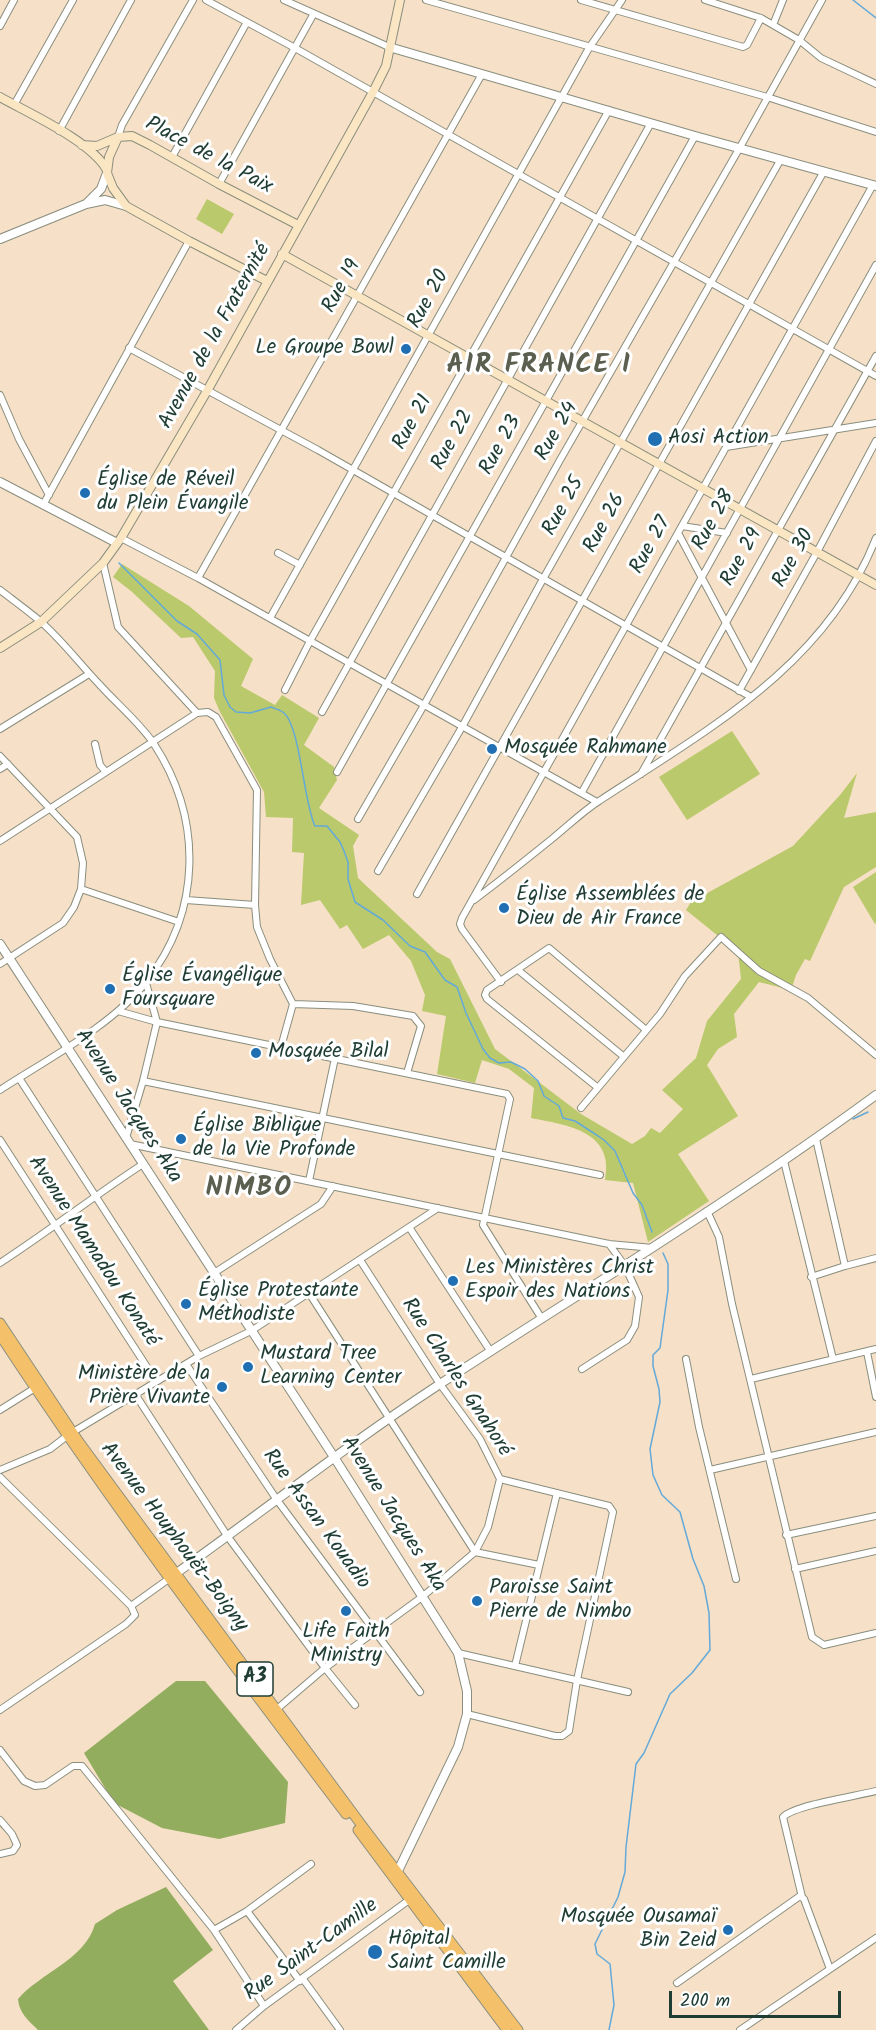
<!DOCTYPE html>
<html>
<head>
<meta charset="utf-8">
<style>
  body { margin:0 }
  #map { position:relative; width:876px; height:2030px; overflow:hidden; background:#f6e0c7; font-family:Kalam,sans-serif }
  canvas { display:block }
  .scale { position:absolute; left:669px; top:1991px; width:172px; height:27px; box-sizing:border-box; border:3px solid #1f3d34; border-top:0; padding-left:8px; font-size:18px; line-height:21px; white-space:nowrap; color:#1f3d34; -webkit-text-stroke:4px #fff; paint-order:stroke }
</style>
</head>
<body>
<div id="map">
<canvas width="876" height="2030"></canvas>
<div class="scale">200 m</div>
</div>
<script>
const context = document.querySelector('canvas').getContext('2d');
context.lineJoin = 'round';
function fill(path, color) { context.fillStyle = color; context.fill(path, 'evenodd'); }
function strokePath(path, color, width, dash) { context.strokeStyle = color; context.lineWidth = width; context.lineCap = dash ? 'butt' : 'round'; context.setLineDash(dash || []); context.stroke(path); }
function write(font, color, halo, rows, align = 'center') {
  context.font = font + ' Kalam,sans-serif'; context.lineWidth = 6; context.setLineDash([]); context.textBaseline = 'middle'; context.strokeStyle = halo; context.fillStyle = color; for (const [text, x, y, turn = 0] of rows) {
    context.save(); context.translate(x, y); context.rotate((+turn || 0) * Math.PI / 180); context.textAlign = isNaN(turn) ? turn : align; if (halo) context.strokeText(text, 0, 0); context.fillText(text, 0, 0); context.restore();
  }
}
const green = new Path2D(`
  M207,199L234,214L222,234L196,219Z
  M122,564L189,606L253,659L241,686L275,705L282,695L319,718L304,745L334,767L337,780L319,808L359,835L353,846L358,878L437,952L450,959L495,1049L581,1114L632,1144L645,1136L651,1128L660,1133L683,1109L662,1090L696,1058L707,1021L741,979L738,952L686,910L691,902L793,846L840,795L857,773L844,818L876,812V867L844,887L810,961L805,959L796,975L791,990L759,982L734,1014L737,1037L718,1049L707,1065L738,1116L678,1154L709,1201L648,1242L633,1183L605,1180C615,1131 567,1125 531,1118L534,1088L509,1069L482,1060L475,1083L437,1074L446,1016L422,1011L425,995L411,961L389,935L363,949L347,925L340,929L320,900L301,905L304,853L292,852L293,818L266,817L264,792L220,712L214,698L215,671L193,637L181,638L131,591L113,577Z
  M732,731L760,774L687,820L659,777Z
  M876,872V923L875,924L853,887Z`);
const forest = new Path2D(`
  M176,1681H205L288,1782L285,1823L219,1839L162,1828L114,1803L84,1753Z
  M166,1887L213,1950L173,1981L209,2030H38C28,2020 19,2013 18,1999C40,1973 85,1960 95,1924L117,1910Z`);
const stream = new Path2D(`
  M853,0L876,18
  M119,563L177,621L197,634L220,660L224,695L230,707L236,712L250,713L271,707C275,709 281,710 284,713C300,726 304,804 315,826H327L340,842L344,851L348,862V879L355,902L383,920L410,946L425,952L445,980L457,987L466,1013L483,1049L490,1058L499,1063L511,1062L525,1069L538,1081L544,1096L559,1106L563,1118L575,1121L592,1132L604,1140L615,1151L633,1193L642,1205L652,1232
  M853,1119L868,1112
  M609,2030L614,2005L610,1964L597,1954L595,1944L618,1897L625,1872L626,1847L636,1764L644,1753L670,1694L692,1673L710,1650L709,1613L704,1586L693,1559L680,1512L662,1495L653,1475L650,1449L660,1402L659,1389L653,1366V1355L660,1348L668,1290V1264L663,1253`);
const minor = new Path2D(`
  M206,0L295,48L876,376
  M284,0L389,47
  M426,0L767,97L876,132
  M581,0L743,47L747,45L761,18
  M705,0L761,18L799,40L821,58L876,84
  M773,25L783,0
  M0,26L14,0
  M14,105L73,0
  M59,131L131,0
  M118,137L122,125L193,0
  M172,157L247,22
  M219,184L313,15
  M129,348L318,450L751,697
  M0,395L19,439L49,495
  M726,447L876,423
  M43,505L189,241
  M682,526L727,533
  M678,533L751,670
  M121,538L198,578L597,802
  M278,553L300,565
  M103,563L118,627L197,713
  M198,578L482,74
  M0,590C13,600 27,610 40,621C61,639 79,663 99,684C116,703 140,723 154,744C203,819 202,911 146,982C113,1025 46,1060 0,1090
  M270,618L589,48L622,0
  M285,690L310,641L609,110
  M739,691L817,552L876,441
  M322,712L651,123
  M0,729L89,674
  M95,744L100,765L106,772
  M0,756L77,837L83,863L81,889L74,907L63,923L0,964
  M0,769L8,764
  M337,772L695,136
  M641,774L876,356
  M582,792L876,265
  M358,819L424,705L560,460L739,149L822,0
  M0,841L197,713L208,712L216,717L257,790L255,905L257,927L270,959L293,1004L281,1047
  M378,871L462,727L543,579L781,159
  M81,889L179,922
  M417,894L824,171
  M186,900L255,905
  M474,900C501,880 527,859 553,838C568,826 583,811 599,801C707,730 826,666 876,538
  M518,970L623,1056
  M501,982L462,929L460,924L462,918L873,185
  M293,1004L353,1006L413,1016L421,1026L407,1073
  M118,1011L157,1022L507,1094L510,1099L483,1225L542,1319
  M19,1078L199,1356
  M143,1081L600,1175
  M597,1087L487,999L485,995L487,990L549,948L645,1029
  M581,1108L660,1014L685,976L721,937L759,971L808,998L876,1055
  M126,1138L143,1081L157,1022L146,983
  M816,1139L845,1266
  M0,1140L156,1381
  M130,1144L609,1244L653,1248
  M784,1161L833,1359
  M309,1181L335,1058
  M707,1211L719,1237L732,1304L812,1637L824,1645L876,1633
  M409,1227L491,1352
  M0,1263C49,1231 94,1196 143,1164
  M214,1273L321,1204L333,1186
  M811,1277L845,1266L876,1258
  M309,1293L475,1552L539,1565
  M867,1352L876,1397
  M686,1359L699,1427L736,1579
  M186,1364L277,1500L420,1692
  M582,1369L627,1340L635,1326L639,1297L625,1266L609,1244
  M751,1379L876,1349
  M135,1394L228,1537L325,1668L355,1705
  M0,1410L35,1388
  M73,1432L199,1356L251,1331L438,1208
  M0,1470L50,1449L67,1436
  M710,1470L876,1432
  M0,1477L131,1606L135,1615L126,1624L0,1710
  M786,1535L876,1516
  M795,1569L876,1551
  M131,1606L170,1578
  M458,1653L628,1692
  M515,1666L557,1493
  M277,1709L325,1668L422,1597L475,1552L488,1527L500,1479L480,1439L440,1384L360,1260
  M467,1714L555,1736H562L569,1731L577,1680L613,1512L609,1506L500,1479
  M0,1750L24,1781L35,1786L45,1785L73,1766H82L214,1930L264,2006
  M0,1820L12,1834L17,1845L13,1851L0,1854
  M802,1897L783,1817C795,1805 857,1796 876,1791
  M247,1911L300,1981
  M214,1930L247,1911L311,1864
  M303,1979L340,2030
  M677,1983L800,1896L804,1899L830,1969
  M236,2030L264,2006L409,1900
  M740,2030L876,1938`);
const tertiary = new Path2D(`
  M389,47L695,136L876,186
  M87,203L101,189L107,173
  M0,239L86,204L105,200L126,206
  M0,482L117,543
  M0,944L334,1457L458,1653L467,1691V1714L458,1747L396,1875
  M171,1577C261,1513 348,1444 440,1384C586,1289 736,1198 876,1095`);
const secondary = new Path2D(`
  M0,97C30,114 91,141 107,170
  M82,145L97,146L118,137
  M282,254L876,585
  M267,281L189,241L126,206L113,188L107,173L109,157L118,137L132,136L150,145L219,184L298,225
  M0,648L41,622L103,563L121,538L207,391L373,92L386,66L400,0`);
const trunk = new Path2D(`
  M0,1323L79,1442L140,1525L363,1827L518,2030
  M0,1335C108,1500 227,1657 346,1814
  M358,1830L507,2030`);
const markers = [
  [406,349,6,"#1f6fb2"],
  [655,439,8,"#1f6fb2"],
  [85,493,6,"#1f6fb2"],
  [492,749,6,"#1f6fb2"],
  [504,908,6,"#1f6fb2"],
  [110,989,6,"#1f6fb2"],
  [256,1053,6,"#1f6fb2"],
  [181,1139,6,"#1f6fb2"],
  [453,1281,6,"#1f6fb2"],
  [186,1304,6,"#1f6fb2"],
  [248,1367,6,"#1f6fb2"],
  [222,1387,6,"#1f6fb2"],
  [477,1601,6,"#1f6fb2"],
  [346,1611,6,"#1f6fb2"],
  [728,1930,6,"#1f6fb2"],
  [375,1952,8,"#1f6fb2"]
];
const shields = [
  [255,1679,36]
];
const shieldNames = [
  ["A3",255,1679]
];
const streetNames = [
  ["Place de la Paix",208,157,28],
  ["Rue 19",343,287,-61],
  ["Rue 20",430,300,-61],
  ["Avenue de la Fraternité",216,337,-61],
  ["Rue 21",414,423,-61],
  ["Rue 24",558,432,-60],
  ["Rue 22",454,441,-61],
  ["Rue 23",502,446,-61],
  ["Rue 25",565,507,-61],
  ["Rue 28",715,521,-61],
  ["Rue 26",606,524,-61],
  ["Rue 27",652,546,-61],
  ["Rue 29",743,558,-61],
  ["Rue 30",795,559,-61],
  ["Avenue Jacques Aka",127,1107,57],
  ["Avenue Mamadou Konaté",92,1252,57],
  ["Rue Charles Gnahoré",455,1378,57],
  ["Avenue Jacques Aka",392,1515,58],
  ["Rue Assan Kouadio",315,1520,54],
  ["Avenue Houphouët-Boigny",173,1538,53],
  ["Rue Saint-Camille",312,1951,-36]
];
const poiNames = [
  ["Le Groupe Bowl",394,349,"right"],
  ["Aosi Action",668,439],
  ["Église de Réveil",97,481],
  ["du Plein Évangile",97,505],
  ["Mosquée Rahmane",504,749],
  ["Église Assemblées de",516,896],
  ["Dieu de Air France",516,920],
  ["Église Évangélique",122,977],
  ["Foursquare",122,1001],
  ["Mosquée Bilal",268,1053],
  ["Église Biblique",193,1127],
  ["de la Vie Profonde",193,1151],
  ["Les Ministères Christ",465,1269],
  ["Espoir des Nations",465,1293],
  ["Église Protestante",198,1292],
  ["Méthodiste",198,1316],
  ["Mustard Tree",260,1355],
  ["Learning Center",260,1379],
  ["Ministère de la",210,1375,"right"],
  ["Prière Vivante",210,1399,"right"],
  ["Paroisse Saint",489,1589],
  ["Pierre de Nimbo",489,1613],
  ["Life Faith",346,1633,"center"],
  ["Ministry",346,1657,"center"],
  ["Mosquée Ousamaï",716,1918,"right"],
  ["Bin Zeid",716,1942,"right"],
  ["Hôpital",388,1940],
  ["Saint Camille",388,1964]
];
const districtNames = [
  ["AIR FRANCE I",539,367],
  ["NIMBO",249,1190]
];
fill(green, '#bac96b');
fill(forest, '#93ad5f');
strokePath(stream, '#63a9d9', 1.5);
strokePath(minor, '#8a8e7e', 8);
strokePath(tertiary, '#8a8e7e', 10);
strokePath(secondary, '#8a8e7e', 10);
strokePath(trunk, '#8a8e7e', 11);
strokePath(minor, '#fff', 6);
strokePath(tertiary, '#fff', 8);
strokePath(secondary, '#fbe6c3', 8);
strokePath(trunk, '#f4c16a', 9);
for (const [x, y, r, color] of markers) { const dot = new Path2D(); dot.arc(x, y, r, 0, 2 * Math.PI); context.fillStyle = color; context.fill(dot); strokePath(dot, '#fff', 2); }
for (const [x, y, w] of shields) { const box = new Path2D(); box.roundRect(x - w / 2, y - 17, w, 34, 4.5); context.fillStyle = '#fff'; context.fill(box); strokePath(box, '#1f3d34', 1.5); }
write('bold 20px', '#1f3d34', null, shieldNames);
write('21px', '#1f3d34', '#fff', streetNames);
write('21px', '#1f3d34', '#fff', poiNames, 'left');
context.letterSpacing = '1.5px';
write('bold 27px', '#5b5f50', '#fff', districtNames);
context.letterSpacing = '0px';
</script>
</body>
</html>
